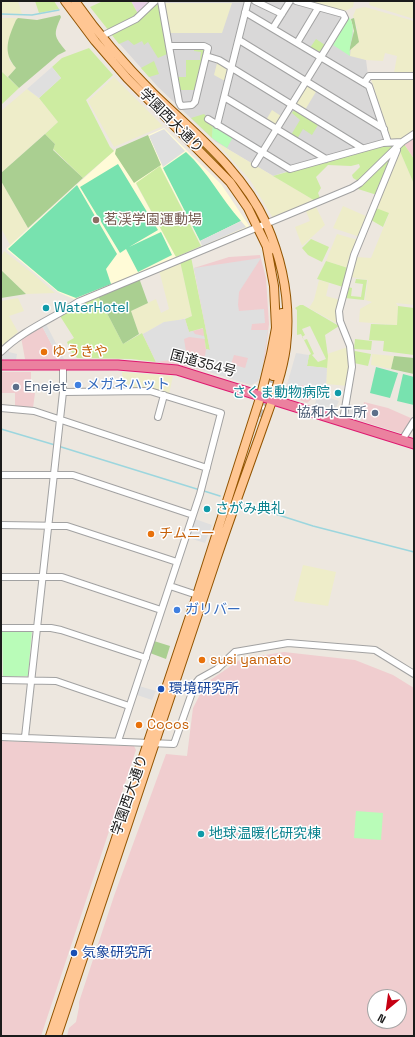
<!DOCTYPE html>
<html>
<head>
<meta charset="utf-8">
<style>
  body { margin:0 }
  #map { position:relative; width:415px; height:1037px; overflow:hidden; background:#ede7df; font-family:"Space Grotesk",sans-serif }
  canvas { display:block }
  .frame { position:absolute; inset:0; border:2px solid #1b1b1b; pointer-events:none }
  .north { position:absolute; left:367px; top:989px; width:40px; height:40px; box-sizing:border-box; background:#fff; border:1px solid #a4a4a4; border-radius:50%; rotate:209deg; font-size:11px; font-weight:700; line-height:16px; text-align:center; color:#1b1b1b }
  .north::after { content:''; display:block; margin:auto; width:14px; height:18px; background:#c60013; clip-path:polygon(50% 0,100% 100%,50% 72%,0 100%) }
</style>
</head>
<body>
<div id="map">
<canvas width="415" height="1037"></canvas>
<div class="frame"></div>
<div class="north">N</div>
</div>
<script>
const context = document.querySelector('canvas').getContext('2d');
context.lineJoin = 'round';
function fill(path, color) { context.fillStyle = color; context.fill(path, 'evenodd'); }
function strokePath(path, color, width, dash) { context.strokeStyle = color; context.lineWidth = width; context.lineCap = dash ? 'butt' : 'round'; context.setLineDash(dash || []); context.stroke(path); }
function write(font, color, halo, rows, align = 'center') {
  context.font = font + ' "Space Grotesk","Noto Sans JP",sans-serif'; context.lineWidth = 3; context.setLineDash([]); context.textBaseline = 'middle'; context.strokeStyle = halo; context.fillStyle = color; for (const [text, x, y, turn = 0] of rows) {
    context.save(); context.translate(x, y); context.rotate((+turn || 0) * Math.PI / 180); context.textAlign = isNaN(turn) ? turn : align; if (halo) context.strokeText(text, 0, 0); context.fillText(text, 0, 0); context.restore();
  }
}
const residential = new Path2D(`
  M159,1H291L349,17L359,57L366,60L368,75L367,89L384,139L383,141L273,176L216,142L158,87L111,34L136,21Z`);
const commercial = new Path2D(`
  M414,137V159L404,144Z
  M260,255L266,278L269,324L265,357L258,381L251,385L203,370L156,362L143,334L172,322L185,319L189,332L204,328L206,349L210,350L194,268L229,257Z
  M42,326L59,359H25L21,337Z
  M1,372H31V393H35L33,408L15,406V393H2Z
  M290,375L326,386L307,403L287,395L285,392Z
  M364,402L388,408L413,419L403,434L361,421Z
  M284,652L355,660L393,675L414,688V1036H67L69,1028L76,1022L79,1007V1002L114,896L166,754L187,756L193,708L206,683L241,659ZM375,997H399V1021H375Z
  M1,741L134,746L136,750L41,1036H1Z`);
const industrial = new Path2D(`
  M131,1H152L138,14Z`);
const education = new Path2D(`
  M164,128L221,184L250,227L202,246L160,166L136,184L176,257L76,300L58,292L6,249L116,149L115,154L161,165L148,135Z`);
const farmland = new Path2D(`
  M1,1H18L22,14L1,13Z
  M308,1H354L353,7L343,12L308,3Z
  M370,1H414V19L369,5Z
  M163,3H232L222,33H169Z
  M365,7L414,21V74L394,73L397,56L385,53L383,61L366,60L350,56L351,48L356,45L357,28L353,16L356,9Z
  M1,18H18L16,20L9,60L16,68L8,77L1,71Z
  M217,63L227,68L225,81L214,75Z
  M114,77L163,126L114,147L88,101Z
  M414,78V131L402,139L391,140L371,79Z
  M308,85L317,90L305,110L297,104V102Z
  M27,89L39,98L58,122L1,173V111Z
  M272,110L281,116L276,125L266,120Z
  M216,142L317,202L273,218L250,180Z
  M399,149L414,184V305L396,303L398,306L397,325L359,322L360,309L372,302L365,300L368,280L351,277L356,257L371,258L389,214L376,208Z
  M1,181L28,228L10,245L1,228Z
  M343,206L368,217L360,237L333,228Z
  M316,207L325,225L302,246L295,227L310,221L306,211Z
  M337,234L358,240L348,268L326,261Z
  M4,251L32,273L55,293L26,294L1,270V257Z
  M180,261L192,316L172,322H164L143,334L142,333L139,334L131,311L156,299L161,313L169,309L159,270Z
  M319,280L329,283L326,296L340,300L338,324L309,308L314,300Z
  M18,298L24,311L9,316L18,332L3,345L1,343V301Z
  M348,347L350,356L348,386L326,384L327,354Z
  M372,354L394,356L391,369L371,365Z
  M122,372L173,376L169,394L123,388Z
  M303,565L336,572L328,606L294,601Z`);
const grass = new Path2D(`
  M35,1H54L59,9L39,13Z
  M103,1H131L138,14L134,18L109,31L90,7Z
  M158,2L167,54L158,58L148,42L144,45L142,41L134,45L128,40L119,44L111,34L136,21Z
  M316,39L325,45L321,52L310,48Z
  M89,48L113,75L86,100L110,147L114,151L83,178L53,149L55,144L45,134L58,122L39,98L61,78L52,67L62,58Z
  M194,49H203L205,51L195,90H179L177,77H186V60H200L201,52L194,51Z
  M154,61L159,74L149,77L141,68Z
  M1,71L19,88L1,105Z
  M294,110L318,125L312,135L303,129L297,139L291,135L300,120L292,113L287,119Z
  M204,114L206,116L205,120L213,124L212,138L191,118Z
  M177,119L223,164L240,186L257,216L232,179L190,138L176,121Z
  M385,144L394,145L358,181L353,178L352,175L360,167L359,164L351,166L328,165L316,177L321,188L318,193L320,198L317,202L273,176Z
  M404,144L414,159V184L399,149Z
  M390,158L392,159L377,195L358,189Z
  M160,166L201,246L176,257L136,183Z
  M376,208L389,213L383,227L371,220Z
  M311,239L329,247L322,262L308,255L302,248Z
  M191,257L210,350L206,349L203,328L189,332L185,319L192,316L180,261Z
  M326,261L348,268L346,271L347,276L343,287L317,279Z
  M356,279L367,280L364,300L345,298L348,287L352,288L351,296L361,297L363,284L355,283Z
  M98,296L123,344L142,333L156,362L131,359L77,358L70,350L67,342L74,338L60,316Z
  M300,305H303L339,326L325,335L328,356L327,368L307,366L309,355L311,354L301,334L297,335V310L295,308ZM310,326L326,359L318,362L312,355L314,354L307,339L304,340L302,337L305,335L302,329Z
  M398,306L414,308V355L383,351L384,341L369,340L371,324L397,325Z
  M355,339L372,341L371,350L354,349Z
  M355,351L371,354L368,366L354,363L353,353Z`);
const forest = new Path2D(`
  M60,15L61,17C53,35 54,36 66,51L58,55L19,88L8,77L16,68C2,52 8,39 16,20L18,18L37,20Z
  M354,18L359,42L349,51L354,31L351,19Z
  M45,134L55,144L53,150L83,178L28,228L1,181V173Z
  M148,135L161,165L134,183L115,154L116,149Z
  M1,270L26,294L1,298Z
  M139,278L148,303L131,311L139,334L123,344L98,296Z
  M394,356L414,358V374L391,369Z
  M154,641L170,646L166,659L150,653Z`);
const park = new Path2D(`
  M349,17C358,30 348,42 350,56L333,45Z
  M213,124L233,137L227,148L212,138Z
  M32,630L28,676L3,677L2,631Z
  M356,811L383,813L381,840L354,838Z`);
const pitch = new Path2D(`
  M186,152C208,172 221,199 241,221L200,241L163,168Z
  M118,164L158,230L129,247L161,232L172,255L138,272L126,249L120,253L80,187Z
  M77,185L117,254L106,269L111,284L76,298L58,291L8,249Z
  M376,367L398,373L390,398L370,393Z
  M403,374L414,377V405L397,401Z`);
const parking = new Path2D(`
  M52,67L61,78L39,98L27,89Z
  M164,129L185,151L163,167L149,136Z
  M241,221L246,227L202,246L200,241Z
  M261,258L239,292L238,305L239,311L264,309L265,323L252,324L251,330H268L262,370L258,381L251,385L203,370L206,349L210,350L194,268ZM234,355L248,358L245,368L231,364Z
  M185,319L189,332L193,331L195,334L204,336L205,339L189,337L184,339L187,358L202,361L201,369L191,367L192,363L171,360L156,362L143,334L164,322Z
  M46,324L64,359H59L42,326Z
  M9,346V352L17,354L16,360H1V356Z
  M296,353L309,355L307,366L327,368L326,386L321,392L302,385L297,399L287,395L285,392Z
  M318,394L339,401L335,410L315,404Z
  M348,404L363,408L361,421L346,415Z
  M195,519L212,525L205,543L189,538Z
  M139,686L156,691L152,700L137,695Z`);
const pier = new Path2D(`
  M270,375L277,377L264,417L257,415Z`);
const stream = new Path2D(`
  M1,14L32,15L59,10
  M1,429L55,445
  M58,446L200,490
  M204,491L220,496
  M244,504L313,526L414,552`);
const majorTunnel = new Path2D(`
  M260,417L273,376`);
const minor = new Path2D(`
  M161,1L169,46
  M255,1L282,14
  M245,12L369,86L388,142
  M273,28L290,1
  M102,36L136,19L155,1
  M239,40L384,129
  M297,43L318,8
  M169,46H204L208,48L195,102L192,105L181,106L179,102Z
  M206,56L219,60L362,148
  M364,83L369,76H414
  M224,97L326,159
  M208,119L290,169L383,143L402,142
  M217,125L248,1
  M255,164L345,18L343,14L296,1
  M1,352C23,330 52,319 78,302L352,188L360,183L402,142L414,134
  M63,392L150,391L221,413L200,494L118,741
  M1,408L34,411L207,468
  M158,417L164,395
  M343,420L352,367L350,346L340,321L339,311L354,255L397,150
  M402,440L414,421
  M1,475H73L193,515
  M1,525L67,526L177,562
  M1,577H62L161,610
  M170,586L200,596
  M1,628H51L61,630L146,658
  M1,680L56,681L129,706
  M1,737L174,744L195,684L199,679L217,669L235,652L288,643L375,650L414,674
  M25,737L63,392V365`);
const major = new Path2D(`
  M65,1L95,41L127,78L230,182L248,208L269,251
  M273,376L280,342L282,313
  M50,1036L197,595L261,395L271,354L276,328L274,286L267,248
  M57,1036C111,878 163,719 216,560C230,518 245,477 260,435C270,406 282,377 286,347C291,304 283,262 266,223C242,170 194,133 153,93C125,65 98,34 75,1`);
const highway = new Path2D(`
  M1,365H118L177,370L414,444`);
const markers = [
  [96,220,4,"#8d6e63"],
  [46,308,4,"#0f9aa8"],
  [44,352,4,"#e8710a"],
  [78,385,4,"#3f7fe0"],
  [16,387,4,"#5c6f8a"],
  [338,393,4,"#0f9aa8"],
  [375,413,4,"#5c6f8a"],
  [207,509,4,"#0f9aa8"],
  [151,534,4,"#e8710a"],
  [177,610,4,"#3f7fe0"],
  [202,660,4,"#e8710a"],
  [161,689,4,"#1a4fb4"],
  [139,725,4,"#e8710a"],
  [201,834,4,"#0f9aa8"],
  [74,953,4,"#1a4fb4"]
];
const streetNames = [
  ["学園西大通り",171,121,45],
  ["国道354号",203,364,15],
  ["学園西大通り",130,795,-71]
];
const educationNames = [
  ["茗渓学園運動場",104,220]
];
const cultureNames = [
  ["WaterHotel",54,308],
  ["さくま動物病院",330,393,"right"],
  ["さがみ典礼",215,509],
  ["地球温暖化研究棟",209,834]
];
const foodNames = [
  ["ゆうきや",52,352],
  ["チムニー",159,534],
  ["susi yamato",210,660],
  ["Cocos",147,725]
];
const shopNames = [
  ["メガネハット",86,385],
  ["ガリバー",185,610]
];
const serviceNames = [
  ["Enejet",24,387],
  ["協和木工所",367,413,"right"]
];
const transitNames = [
  ["環境研究所",169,689],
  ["気象研究所",82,953]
];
fill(residential, '#d9d8d8');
fill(commercial, '#f0cdcf');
fill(industrial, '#e7d1e5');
fill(education, '#fffbd7');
fill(farmland, '#eeedc9');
fill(grass, '#cdeca1');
fill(forest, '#aacf91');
fill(park, '#b9fcb8');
fill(pitch, '#78e2af');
fill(parking, '#dfdfdf');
fill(pier, '#fff');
strokePath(stream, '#9cd6de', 1.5);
strokePath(majorTunnel, '#c3beb8', 8, [8, 4]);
strokePath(minor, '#a2a2a2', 8);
strokePath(major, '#925400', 10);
strokePath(highway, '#de1970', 11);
strokePath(minor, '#fff', 6);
strokePath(major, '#ffc693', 8);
strokePath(highway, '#eb819f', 9);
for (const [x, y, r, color] of markers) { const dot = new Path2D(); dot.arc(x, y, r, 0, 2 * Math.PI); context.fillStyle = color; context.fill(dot); strokePath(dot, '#fff', 1.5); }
write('14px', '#1b1b1b', '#fff', streetNames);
write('14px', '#785e54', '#fff', educationNames, 'left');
write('14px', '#0d838f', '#fff', cultureNames, 'left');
write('14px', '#c56008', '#fff', foodNames, 'left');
write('14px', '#366cbe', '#fff', shopNames, 'left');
write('14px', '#4e5e75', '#fff', serviceNames, 'left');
write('14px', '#164399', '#fff', transitNames, 'left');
</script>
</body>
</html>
